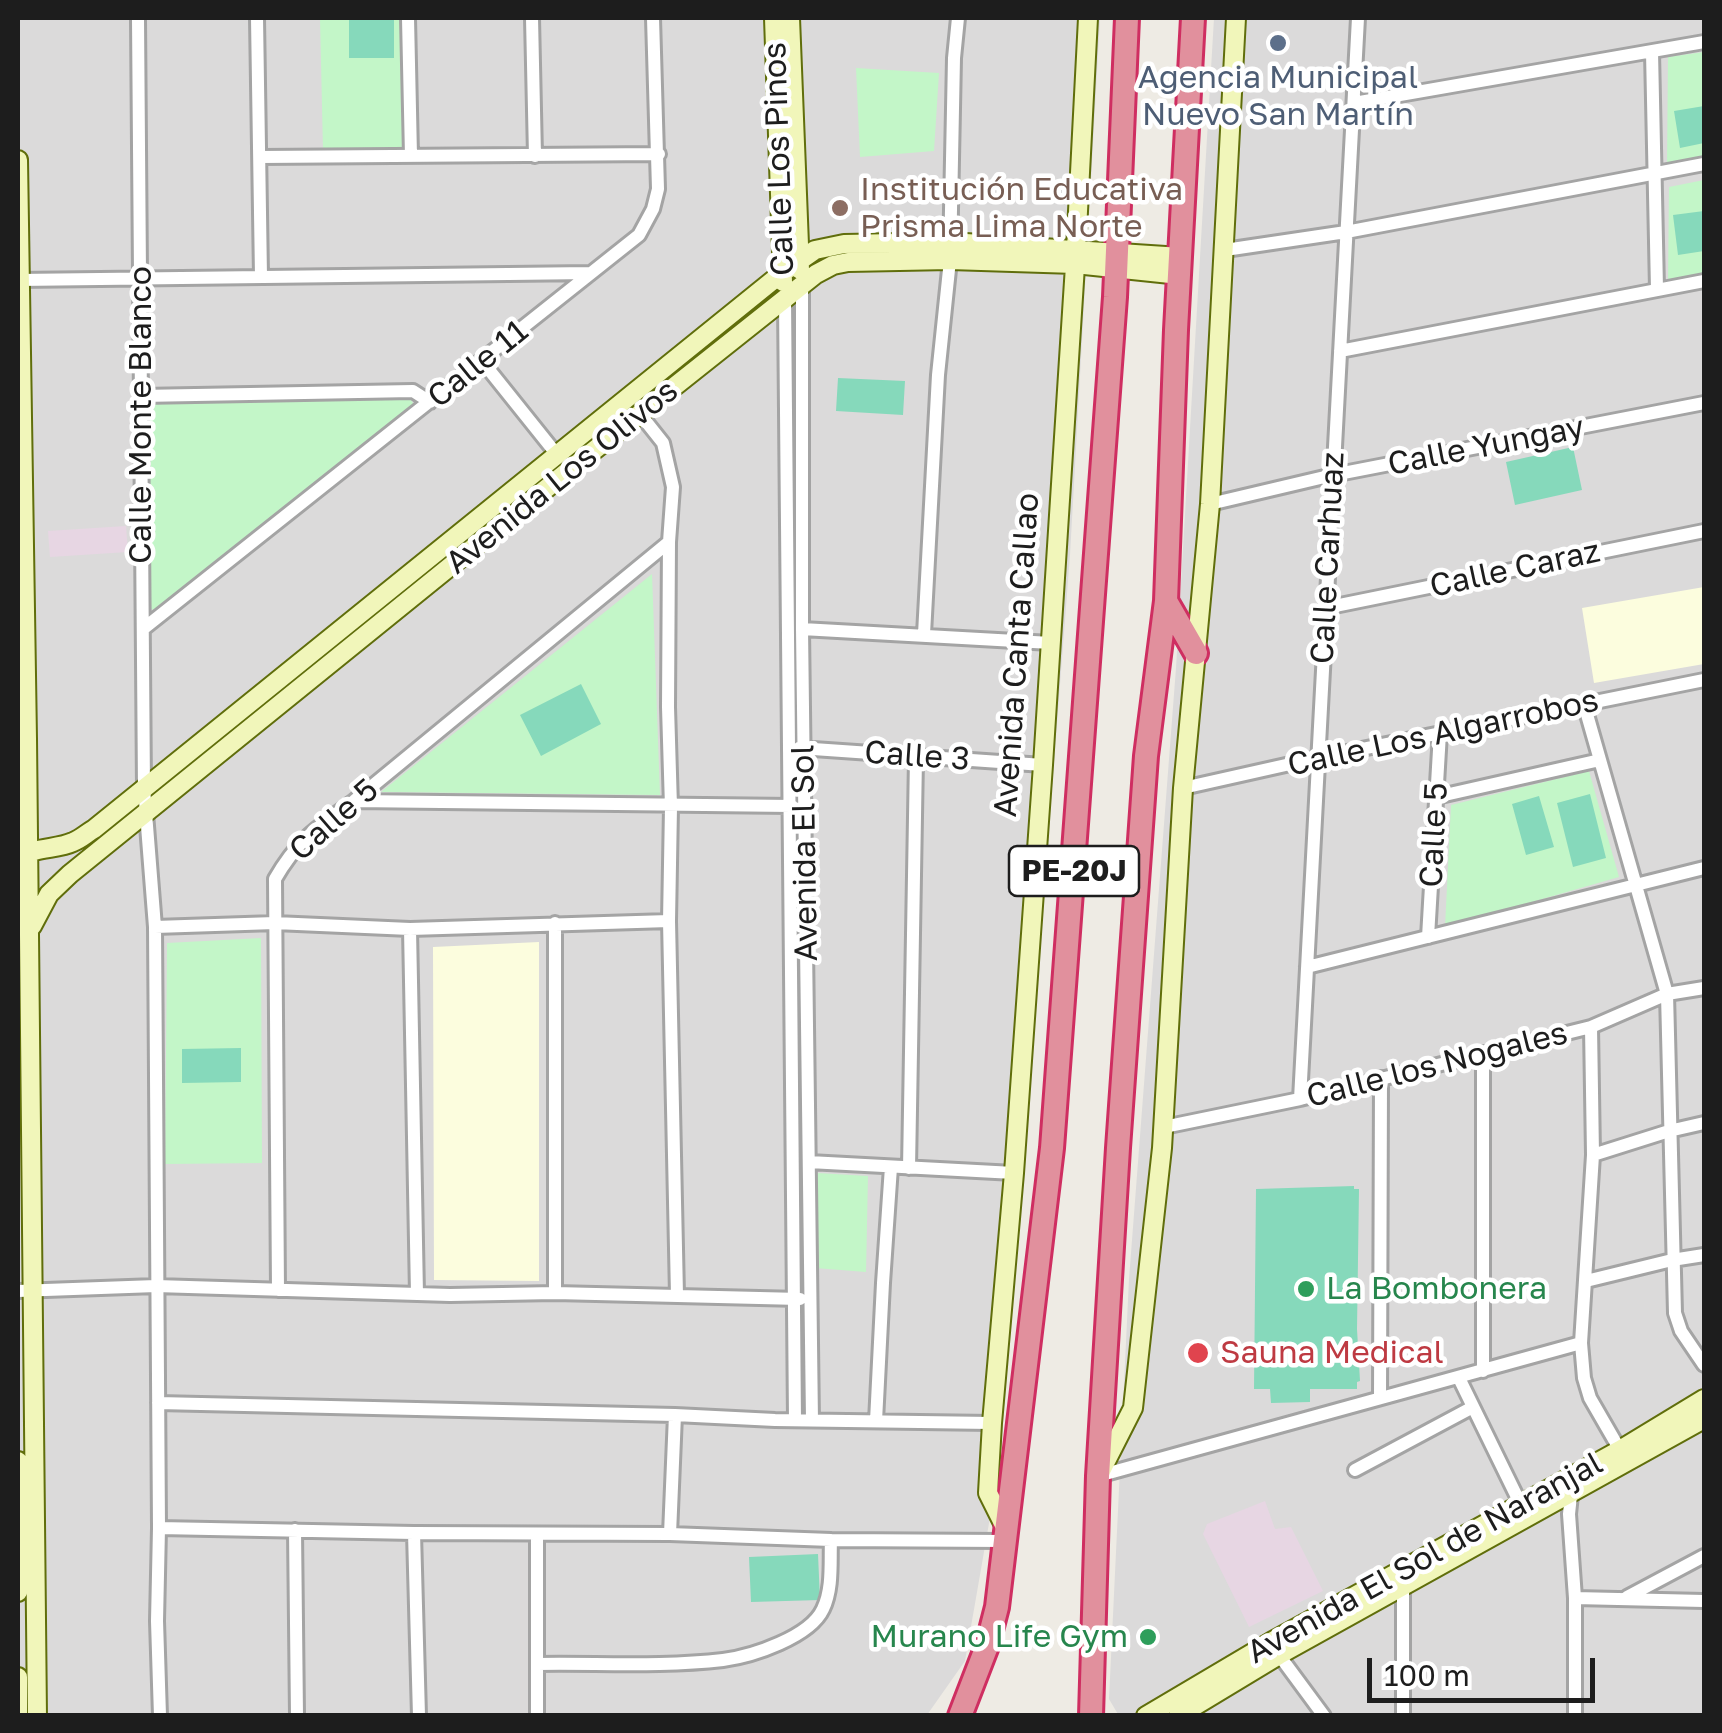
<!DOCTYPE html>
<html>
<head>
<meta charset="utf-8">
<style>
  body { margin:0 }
  #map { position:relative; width:1722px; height:1733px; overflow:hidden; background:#eeebe4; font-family:"Golos Text",sans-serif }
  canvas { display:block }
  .frame { position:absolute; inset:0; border:20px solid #1d1d1d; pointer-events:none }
  .scale { position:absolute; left:1367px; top:1658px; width:228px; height:45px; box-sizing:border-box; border:5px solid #1d1d1d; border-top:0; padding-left:12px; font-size:30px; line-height:35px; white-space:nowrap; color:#1d1d1d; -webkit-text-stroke:8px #fff; paint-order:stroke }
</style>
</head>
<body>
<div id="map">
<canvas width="1722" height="1733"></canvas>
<div class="frame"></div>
<div class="scale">100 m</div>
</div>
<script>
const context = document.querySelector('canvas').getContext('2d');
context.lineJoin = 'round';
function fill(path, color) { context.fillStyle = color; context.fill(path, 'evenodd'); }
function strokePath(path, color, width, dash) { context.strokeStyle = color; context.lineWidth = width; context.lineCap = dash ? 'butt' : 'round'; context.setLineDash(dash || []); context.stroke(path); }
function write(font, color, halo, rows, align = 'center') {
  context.font = font + ' "Golos Text",sans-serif'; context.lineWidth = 9; context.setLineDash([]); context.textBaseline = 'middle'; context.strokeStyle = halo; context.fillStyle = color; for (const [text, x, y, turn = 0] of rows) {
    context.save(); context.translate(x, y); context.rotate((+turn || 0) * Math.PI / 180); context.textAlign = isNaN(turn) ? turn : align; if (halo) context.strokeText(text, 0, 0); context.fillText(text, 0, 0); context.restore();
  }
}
const residential = new Path2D(`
  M18,18H1100L1070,555L1000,1460L965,1661L927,1715H18Z
  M1214,18H1704V1715L1119,1716L1109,1699L1129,1279L1176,668Z`);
const industrial = new Path2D(`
  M126,526L128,552L50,557L48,531Z
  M1265,1501L1275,1529L1291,1527L1323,1591L1249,1627L1203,1534L1207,1524Z`);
const education = new Path2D(`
  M1704,587V664L1594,683L1582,608Z
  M539,942V1281L434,1280L433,947Z`);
const park = new Path2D(`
  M320,18H402L404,150L323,151Z
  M1704,52V159L1667,166L1668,57Z
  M856,68L939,73L934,151L860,157Z
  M1704,180V276L1668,283L1669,187Z
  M409,397L415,406L159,610L148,609V402Z
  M652,574L660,795L381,792Z
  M1589,771L1619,877L1445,927L1451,805Z
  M261,938L262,1163L165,1164L167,943Z
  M817,1173L868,1176L866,1272L815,1268Z`);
const pitch = new Path2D(`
  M349,18H394V58H349Z
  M1704,106V143L1680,148L1674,111Z
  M1704,211V251L1678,255L1673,215Z
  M838,378L905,381L903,415L836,411Z
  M1573,447L1582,490L1515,505L1506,462Z
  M581,684L601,724L541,756L520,715Z
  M1590,794L1606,858L1573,867L1557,803Z
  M1539,796L1554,847L1526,855L1512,804Z
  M241,1048V1082L182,1083V1049Z
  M1354,1186V1189H1359L1357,1329L1360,1381L1357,1382V1389H1310V1402L1271,1403L1270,1389H1254L1256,1189Z
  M818,1554L820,1600L751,1602L749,1557Z`);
const street = new Path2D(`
  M138,18L144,788L155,927L159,1528L157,1621L160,1716
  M257,18L261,277
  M408,18L411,156
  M532,18L535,156
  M1652,52L1657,289
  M1354,103L1704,42
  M260,157L659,154
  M1225,250L1346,232L1704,164
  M18,280L590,273
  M802,286V629L812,1420
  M785,300C788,674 795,1047 795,1420
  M1340,351L1704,281
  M482,361L558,456
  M141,396L413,391L430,402
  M640,414L663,443L673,487L669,542L668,707L671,807L669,921L677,1295
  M1210,504L1333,475L1704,403
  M1325,608L1704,531
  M143,629L639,235L653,209L658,189L653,18
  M802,629L1051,643
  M924,634L938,375L950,260L954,58L958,18
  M1584,704L1667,994L1675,1313L1681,1331L1704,1365
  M799,748L1043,765
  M1183,788L1317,758L1704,680
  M1436,797L1600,760
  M354,801L792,806
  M555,923V1293
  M155,927L275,923L410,929L669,921
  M410,929L417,1294
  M1428,937L1440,733
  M1307,967L1704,868
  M1591,1027L1593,1155L1581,1343L1584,1378L1590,1398L1620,1450
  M1483,1053V1371
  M1300,1099L1358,18
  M1164,1127L1300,1099L1591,1027L1667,994L1704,988
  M1593,1155L1669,1131L1704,1123
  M809,1162L1014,1173
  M909,1168L916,758
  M1586,1281L1672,1260L1704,1255
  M278,1290L275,879C298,839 317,828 354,801L669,542
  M18,1291L156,1286L450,1295L555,1293L800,1299
  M1459,1378L1521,1505
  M1380,1398L1381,1078
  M158,1403L675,1415L775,1420L992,1423
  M876,1421L883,1283L891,1167
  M1355,1470L1473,1407
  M1098,1476L1581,1343
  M1571,1495L1569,1514L1575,1598V1716
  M159,1528L414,1533L670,1534L831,1540L1006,1541
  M295,1530L297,1716
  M414,1533L419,1716
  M537,1534V1716
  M670,1534L675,1415
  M1403,1587V1716
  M1627,1597L1704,1556
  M1575,1598L1704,1601
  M1279,1655L1324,1716
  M537,1664C599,1663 662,1667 723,1660C753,1656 810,1637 823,1609C833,1588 830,1562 831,1540`);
const secondary = new Path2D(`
  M774,18L783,282
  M790,18L800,270
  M18,160L27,739L37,1716
  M20,859C33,846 56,850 73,842C81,839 87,833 94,829L782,273L815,250L844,244L950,242L1181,257
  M32,926L49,894L70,874L568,471L816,274L833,265L848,262L950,260L1075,264L1180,275
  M18,1461V1592
  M1101,1471L1133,1408L1162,1148L1183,788L1210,504L1236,18
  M1006,1529L988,1493L992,1423L1014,1173L1043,765L1076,250L1088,18
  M18,1677V1716
  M1146,1716L1271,1642L1620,1450L1704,1399
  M1178,1716L1279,1655L1704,1419`);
const highway = new Path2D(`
  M1166,601L1196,653
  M960,1716L987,1646L997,1607L1052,1148L1115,297L1127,18
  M1091,1716L1098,1476L1118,1148L1146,756L1166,601L1176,330L1193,18`);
const markers = [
  [1278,43,10,"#5c6f8a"],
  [840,208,10,"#8d6e63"],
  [1306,1289,10,"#2e9e5b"],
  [1198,1353,12,"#e0444e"],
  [1148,1637,10,"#2e9e5b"]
];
const shields = [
  [1074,871,130]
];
const shieldNames = [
  ["PE-20J",1074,871]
];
const serviceNames = [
  ["Agencia Municipal",1278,78],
  ["Nuevo San Martín",1278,115]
];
const streetNames = [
  ["Calle Los Pinos",779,159,-92],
  ["Calle 11",478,364,-39],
  ["Calle Monte Blanco",141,415,-90],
  ["Calle Yungay",1486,446,-11],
  ["Avenida Los Olivos",562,477,-39],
  ["Calle Carhuaz",1328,558,-87],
  ["Calle Caraz",1515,569,-12],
  ["Avenida Canta Callao",1017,655,-86],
  ["Calle Los Algarrobos",1443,733,-12],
  ["Calle 3",917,756,4],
  ["Calle 5",334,820,-41],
  ["Calle 5",1434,835,-87],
  ["Avenida El Sol",805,853,-91],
  ["Calle los Nogales",1437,1065,-14],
  ["Avenida El Sol de Naranjal",1425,1558,-29]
];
const educationNames = [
  ["Institución Educativa",860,190],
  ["Prisma Lima Norte",860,227]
];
const leisureNames = [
  ["La Bombonera",1326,1289],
  ["Murano Life Gym",1128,1637,"right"]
];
const healthNames = [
  ["Sauna Medical",1220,1353]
];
fill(residential, '#dbdada');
fill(industrial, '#e7d6e3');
fill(education, '#fcfdde');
fill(park, '#c3f6c8');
fill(pitch, '#86d9bb');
strokePath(street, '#a4a4a4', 18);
strokePath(secondary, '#606e0b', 22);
strokePath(highway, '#cf2e61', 28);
strokePath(street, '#fff', 12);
strokePath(secondary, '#f1f6ba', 18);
strokePath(highway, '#e1909d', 22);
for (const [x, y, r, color] of markers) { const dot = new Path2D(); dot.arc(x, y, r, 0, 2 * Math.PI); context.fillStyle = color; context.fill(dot); strokePath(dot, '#fff', 4); }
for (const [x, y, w] of shields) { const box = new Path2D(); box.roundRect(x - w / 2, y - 25, w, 50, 8); context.fillStyle = '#fff'; context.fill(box); strokePath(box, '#1d1d1d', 2.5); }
write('bold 30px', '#1d1d1d', null, shieldNames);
write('32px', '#4e5e75', '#fff', serviceNames);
write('32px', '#1d1d1d', '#fff', streetNames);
write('32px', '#785e54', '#fff', educationNames, 'left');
write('32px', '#27864d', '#fff', leisureNames, 'left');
write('32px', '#be3a42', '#fff', healthNames, 'left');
</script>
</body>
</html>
